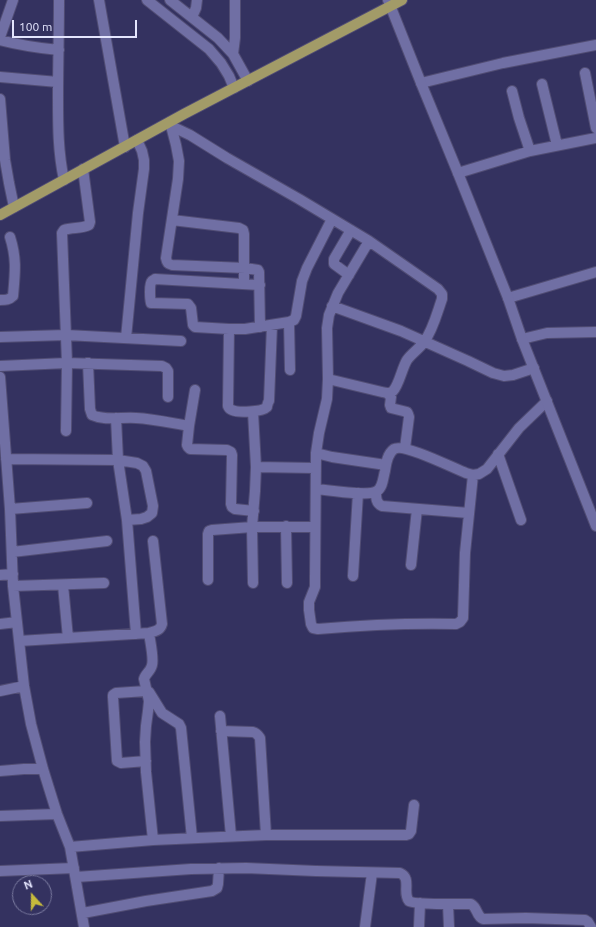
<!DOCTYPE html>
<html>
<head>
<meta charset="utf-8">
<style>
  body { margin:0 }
  #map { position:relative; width:596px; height:927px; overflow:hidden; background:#343260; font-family:Ubuntu,sans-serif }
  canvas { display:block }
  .north { position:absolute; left:12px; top:875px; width:40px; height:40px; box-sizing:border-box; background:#343260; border:1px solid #7a7a9f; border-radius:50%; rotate:339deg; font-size:11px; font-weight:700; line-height:16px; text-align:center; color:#e4e5fd }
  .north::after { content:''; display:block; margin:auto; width:14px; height:18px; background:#c7bb3c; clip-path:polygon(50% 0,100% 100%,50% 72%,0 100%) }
  .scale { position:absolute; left:12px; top:20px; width:125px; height:18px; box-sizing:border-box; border:2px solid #e4e5fd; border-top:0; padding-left:5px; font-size:12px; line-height:14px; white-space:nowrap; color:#e4e5fd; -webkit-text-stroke:3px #343260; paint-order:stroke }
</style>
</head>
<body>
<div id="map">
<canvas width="596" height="927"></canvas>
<div class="north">N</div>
<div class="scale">100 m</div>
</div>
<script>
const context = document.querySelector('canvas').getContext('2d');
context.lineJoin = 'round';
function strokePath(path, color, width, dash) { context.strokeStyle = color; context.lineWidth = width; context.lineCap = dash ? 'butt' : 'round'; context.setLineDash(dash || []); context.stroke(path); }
const street = new Path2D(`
  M59,0C59,33 58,65 58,98C58,126 58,152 64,180
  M99,0L125,147
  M147,0L209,49L221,63L229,76L234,88
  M170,0L218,38L233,54L248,81
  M192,17L196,8L197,0
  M0,37L13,0
  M0,40C19,45 39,48 59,50
  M233,54L235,38V0
  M585,73L596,128
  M0,77L58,82
  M421,83L503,63L596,45
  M542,84L557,145
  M512,91L519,118L530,151
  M0,99L5,160L9,183L14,207
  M170,122L176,145L179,161L178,179L166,258C167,263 168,264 172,265L245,268L258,270L259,272L260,327
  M171,126L190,135L227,158L299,199L369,241L438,289L442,294V299C437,313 433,330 424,342C419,349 412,353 407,360C402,368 399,385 393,391C390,394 386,393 382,392L328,379
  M458,173L530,151L596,138
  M172,220L239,228L243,230L244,234V284
  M369,241L338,293L329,315L327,328L328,379L327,399L319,433L316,453L315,578V587L309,602V610L311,624L313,628L318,629C364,625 410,623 456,624L460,622L463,618L465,553L473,475
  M349,275L334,264V259L351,230
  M260,285L155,279C154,280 153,280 152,281C149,284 150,299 151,303H153L188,304L191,308L193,325L195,327L229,329H245L289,322L294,320L296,316L302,281L307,268L332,219
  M508,298L596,272
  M0,300C6,300 9,300 13,296C15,273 17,259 10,237
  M332,306L401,331L468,361L493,373L504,376L513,375L534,368
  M289,322L290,370
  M229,329L228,406C229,408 229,409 232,410C238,413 262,412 267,407C267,406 268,402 269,401L272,325
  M0,337L66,335L181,341
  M126,338L138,213L144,169V160L142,151L137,140
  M522,339L547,333L596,332
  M88,363L90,409L92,415C105,421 121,417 136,418C154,419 171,423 189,426
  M0,366L67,363L162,366L166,368L168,371V397
  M0,377L10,509L13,586L24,686L31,724L43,769L57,814L70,847L84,927
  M195,390L189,426L187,445L188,447L190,449L227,450L231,452L232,455L231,504L232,507L235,509L254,511
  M388,394L391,397L390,405L391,408L407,412L408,414L409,417L405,448
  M253,412L256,467L255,491L252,527L253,583
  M116,418L118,460L127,520L136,634
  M66,431L67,363L62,233L64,230C72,227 81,229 89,225L90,222L83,169
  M316,453L332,457L386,465
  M498,454L521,520
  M6,459L118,460L137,463L143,466L146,471L153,506L152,513L147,517L141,519L127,520
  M256,467L315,468
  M316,489C328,490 368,497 377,491C383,487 383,478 385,471C386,464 387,454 394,449C404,443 453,468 466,473L473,475L479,474L487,469L519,428L547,401
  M376,492C376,498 376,503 382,506L469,513
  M10,509L87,503
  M286,526L287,583
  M12,552L107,541
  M411,565L417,509
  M0,575L13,574
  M353,576L358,493
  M208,580V534L209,531L212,530L252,527H315
  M63,585L68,638
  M13,586L104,583
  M0,624L17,622
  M149,633C150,641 154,658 152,665C151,671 145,674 144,679L149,701L148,711L146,726L145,742L146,772L153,840
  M19,641L149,633C155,631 160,631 162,624L153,541
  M0,691L24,686
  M220,716L231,836
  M221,731L253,732C257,733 258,735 260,738L266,835
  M146,761L121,763L117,761L113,697V695L116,693L146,691L149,692L162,713L179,724L181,728L192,838
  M0,771L24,769H43
  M0,816L57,814
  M70,847L153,840L266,835H406L409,834L411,831L414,805
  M0,871L74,868
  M76,877L191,869L246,868L316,871L400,873C412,878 402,893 409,901C414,905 462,904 471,904C478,908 476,916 483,919L526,918L585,920L588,922L591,927
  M448,904L449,927
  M83,913L146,901L212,891L217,888L218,884L219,868
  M365,927L372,873
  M419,927L420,903`);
const secondary = new Path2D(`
  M388,0L421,83L458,173L508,298L522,339L596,526`);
const primary = new Path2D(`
  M0,215L184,114L402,0`);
strokePath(street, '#514d74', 12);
strokePath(secondary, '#514d74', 12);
strokePath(primary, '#514d74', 12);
strokePath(street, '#706fa4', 10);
strokePath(secondary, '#706fa4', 10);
strokePath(primary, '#a29b68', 10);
</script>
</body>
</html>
